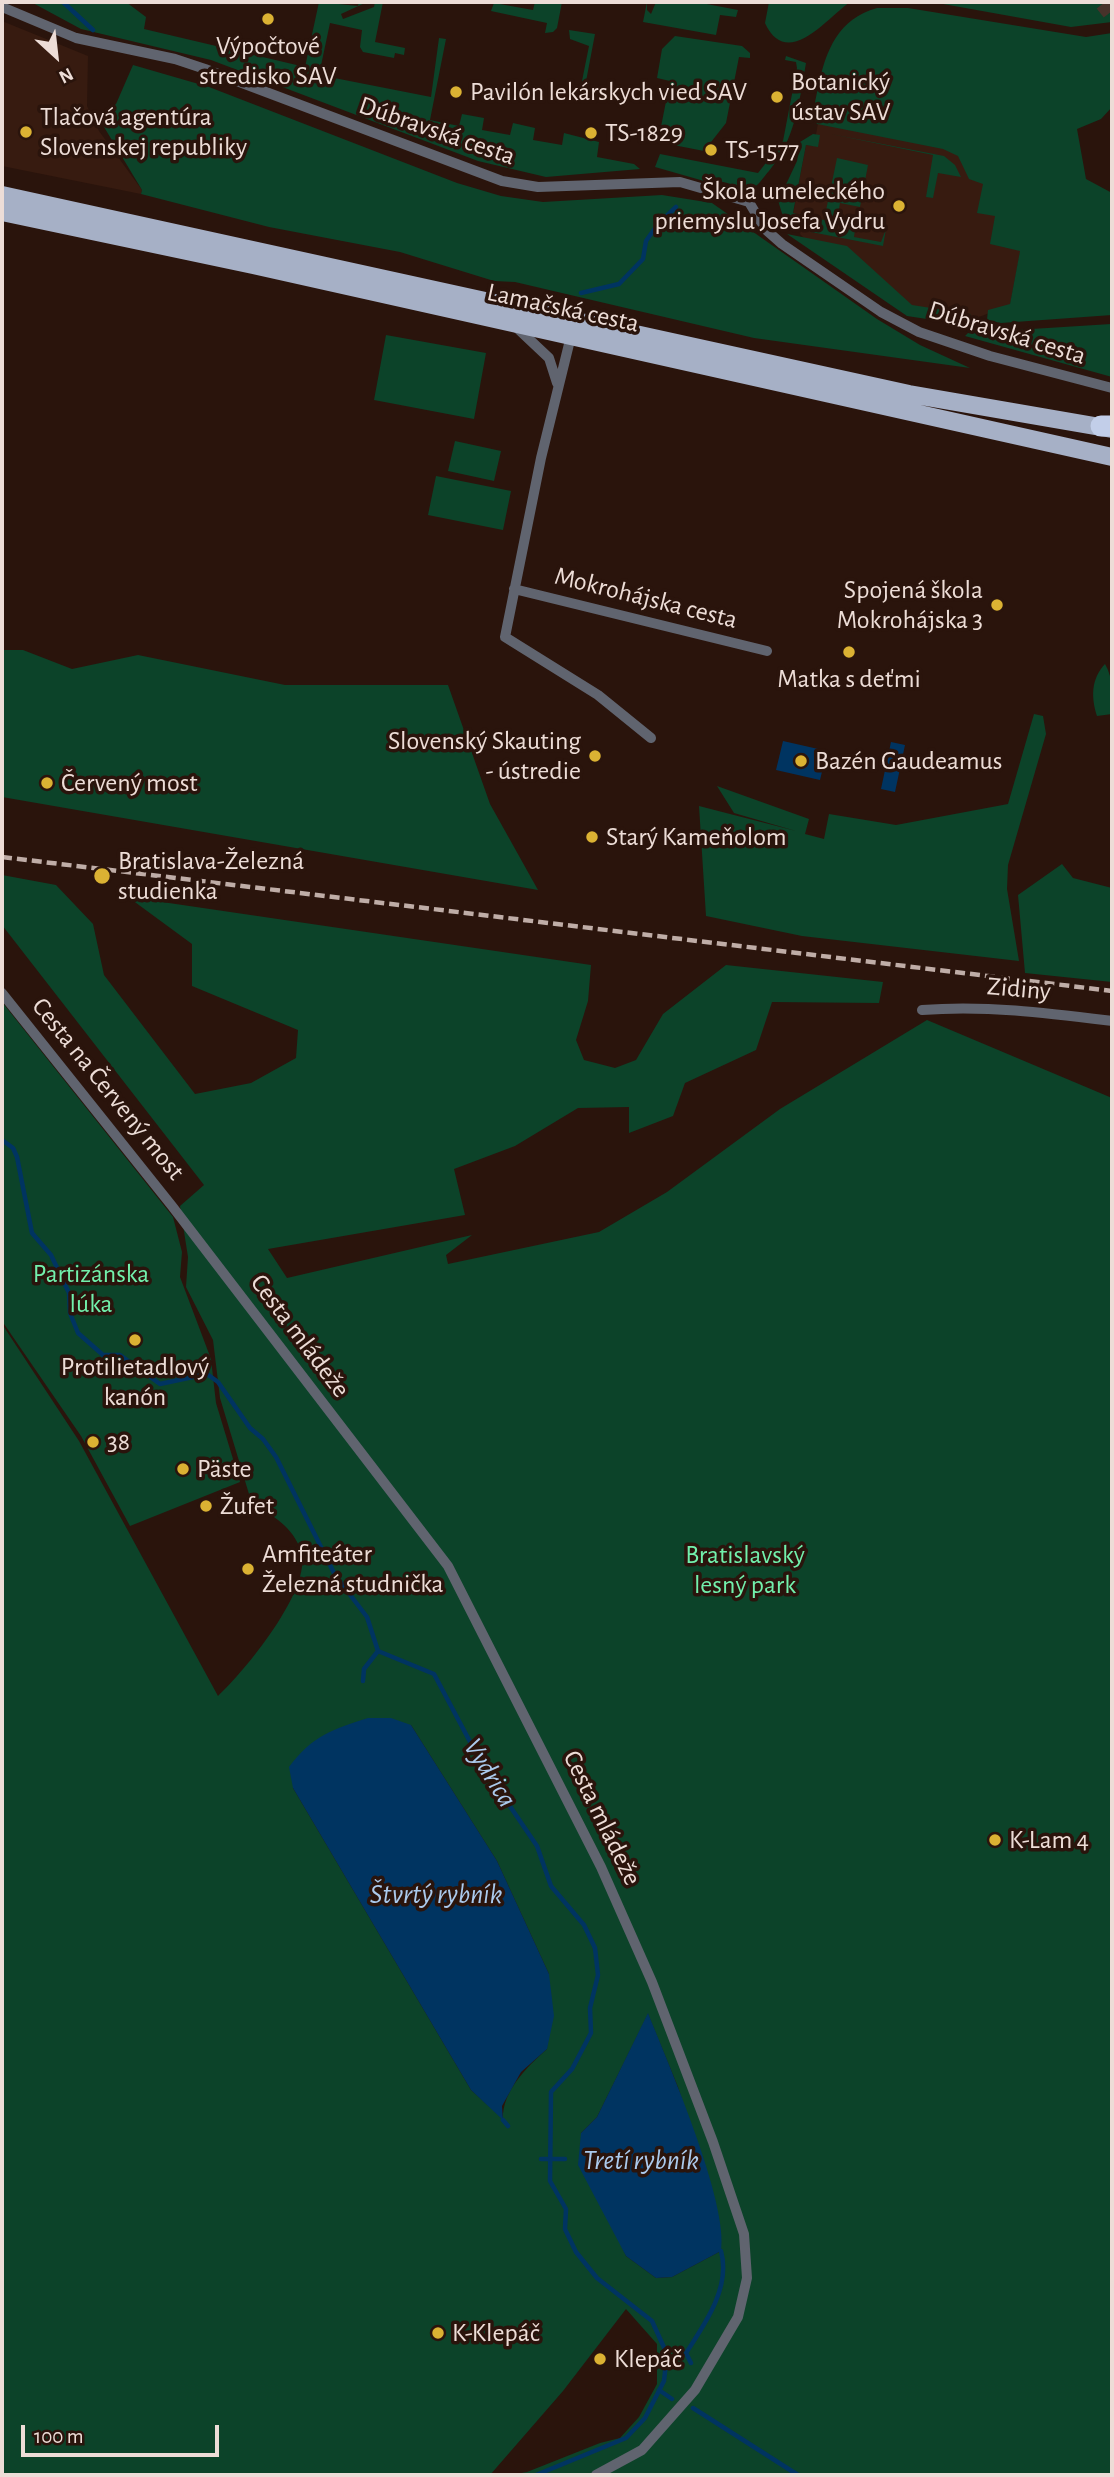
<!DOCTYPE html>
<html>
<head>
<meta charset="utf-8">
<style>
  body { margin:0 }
  #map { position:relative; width:1114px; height:2477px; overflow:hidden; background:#2a140c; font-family:"Alegreya Sans",sans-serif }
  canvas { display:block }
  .frame { position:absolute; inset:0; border:4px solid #edddd7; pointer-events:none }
  .north { position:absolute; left:21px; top:21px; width:70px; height:70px; -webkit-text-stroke:5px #2a140c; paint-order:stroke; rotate:153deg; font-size:19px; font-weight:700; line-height:28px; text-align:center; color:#edddd7 }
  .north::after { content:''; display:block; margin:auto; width:24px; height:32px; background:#edddd7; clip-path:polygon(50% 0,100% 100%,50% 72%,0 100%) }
  .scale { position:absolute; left:21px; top:2425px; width:198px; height:32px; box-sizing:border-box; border:4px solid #edddd7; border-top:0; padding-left:9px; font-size:21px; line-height:24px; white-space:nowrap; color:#edddd7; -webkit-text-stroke:5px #2a140c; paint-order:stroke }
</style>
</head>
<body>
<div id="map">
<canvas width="1114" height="2477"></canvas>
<div class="frame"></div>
<div class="north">N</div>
<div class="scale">100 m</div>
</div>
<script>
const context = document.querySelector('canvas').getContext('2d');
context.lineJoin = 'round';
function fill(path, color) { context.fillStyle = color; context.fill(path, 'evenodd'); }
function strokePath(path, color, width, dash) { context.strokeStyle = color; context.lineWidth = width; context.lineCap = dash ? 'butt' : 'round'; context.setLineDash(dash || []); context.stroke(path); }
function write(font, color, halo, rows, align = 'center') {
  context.font = font + ' "Alegreya Sans",sans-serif'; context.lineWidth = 7; context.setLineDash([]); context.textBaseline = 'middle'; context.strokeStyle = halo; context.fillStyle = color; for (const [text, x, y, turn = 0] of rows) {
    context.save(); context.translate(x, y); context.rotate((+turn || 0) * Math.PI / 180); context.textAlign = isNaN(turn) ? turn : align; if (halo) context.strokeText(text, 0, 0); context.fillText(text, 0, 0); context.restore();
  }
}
const built = new Path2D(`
  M2,21L88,56L87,106L99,131L142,190L141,194L2,166Z
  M818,123L954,135L1023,238L1010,305L979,317L911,312L805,239L800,234L802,226L793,214L806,145L814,146Z`);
const green = new Path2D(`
  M31,2H126L146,17L144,29L305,67L319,2L358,6L359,2H367L341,14L343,19L374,7L375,2H383L375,42L405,48L404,55L395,53L394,58L363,52L360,47L362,30L330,23L319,75L431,97L439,38L446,39L430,120L459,126L462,114L484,118L482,130L510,135L513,123L535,128L533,140L562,145L564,133L599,142L597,157L634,164L640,169L546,177L478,161L211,60L81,29Z
  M535,2H562L557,28L553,32L545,33L547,23L491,11L494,3L533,10Z
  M647,2V10L651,14L656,2H696L738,10L736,17L720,15L716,35L643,22Z
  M769,2H850C828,17 787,71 765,23Z
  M932,2H1112V22L1071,27Z
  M877,8H908L1086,37L1112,33V107L1101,119L1077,129L1086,179L1112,193V315L1001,323L987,320L988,310L1010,304L1020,251L990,244L995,216L977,213L983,184L969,179L958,156L943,149L817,124C811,112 816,100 818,87C826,50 838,19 877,8Z
  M569,30L595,34L584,92L574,101L570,100L573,85L581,86L589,46L570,39Z
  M675,36L742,46L750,53V58L739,57L726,123L704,151L658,142L670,81L657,78L662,49Z
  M786,56L806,63C799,103 795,140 769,171C764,176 760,184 754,187C739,192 725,177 711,183L655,167L660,154L758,173L783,141L797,68L796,62L785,60Z
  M133,65L209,87L457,183L501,196L543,202L662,195L712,203L877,319L920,345L970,368L754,338L515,282L494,281L400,252L269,227L141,194L142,190L98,117L116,104Z
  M813,134L820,135L818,147L806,145L793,213L806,216L804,227L785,223L776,194L782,193L797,161L800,142Z
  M831,134L944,156L955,165L961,177L938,173L933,198L926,197L933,155Z
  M837,158L868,165L860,207L840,203L835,233L842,234L846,220L856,222L854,237L881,242L886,229L883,246L811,232L814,218L824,220Z
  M787,234L847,246L912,305L970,314L972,317L968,320L940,321L907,316Z
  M1111,324L1112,377L965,336L968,333Z
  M386,335L486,353L474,419L374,400Z
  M455,441L501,451L494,481L448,471Z
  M436,476L511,491L503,530L428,515Z
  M23,650L72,669L138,655L285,685H448L490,804L538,890L2,797V650Z
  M1105,664C1114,679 1112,697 1112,714L1097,716C1091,697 1091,679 1105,664Z
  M1034,714L1043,716L1046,734L1008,865L1007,889L1019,961L802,936L706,916L699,806L796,831L734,813L717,786L809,819L805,834L824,839L829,814L896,825L1008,804Z
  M1062,864L1073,878L1112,888V982L1025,973L1018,895Z
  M2,875L56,885L93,924L104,975L195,1094L251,1083L296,1058L298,1030L192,986V944L128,897L591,965L588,1001L576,1040L584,1060L615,1068L636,1060L663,1014L726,965L883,982L879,1003L772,1002L756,1050L685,1083L673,1116L629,1133V1107L578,1108L515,1146L454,1169L465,1215L268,1249L287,1278L472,1235L446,1255L448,1264L599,1232L667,1192L780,1109L927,1020L1112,1098V2475H510L527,2472L600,2443L620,2438L639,2417L657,2384V2344L626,2309L563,2391L490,2475H2V1324L79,1441L218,1696C244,1672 313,1589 301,1551C293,1527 273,1515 252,1504L220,1398L213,1340L186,1287L188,1257L180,1206L204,1185L2,925ZM411,1725L497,1861L549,1974L547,2049C527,2067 502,2091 503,2119L471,2090L293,1788ZM648,2014L678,2087L713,2195L721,2251L672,2277L656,2278L626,2256L582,2150L581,2133L597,2117Z
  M2,1002L173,1217L182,1252L180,1277L211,1359L216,1403L240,1482L130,1526L81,1436L2,1321Z`);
const water = new Path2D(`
  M783,741L827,751L820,780L776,770Z
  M891,742L905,745L895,792L881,789Z
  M368,1718H391L411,1725L497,1861L549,1974L554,2016L547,2049L521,2072L502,2106L503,2120L471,2090L293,1788L289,1767C312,1736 333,1729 368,1718Z
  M648,2013C668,2063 729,2203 721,2251L672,2277L656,2278L626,2256L578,2165L581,2133L597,2117Z`);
const stream = new Path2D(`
  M63,2L93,30
  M581,293L619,284L643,259L646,241L658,224L676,207
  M2,1140L13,1148L17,1157L32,1233L51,1255L69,1293L70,1313L78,1333L103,1355H120L160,1384L207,1374L218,1382L250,1428L263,1439L276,1457L335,1575L367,1617L378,1651L434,1674L484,1768L537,1846L551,1886L584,1925L595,1948L598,1975L590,2008L591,2033L572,2069L551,2092L550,2181L566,2209L565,2229L576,2252L597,2278L652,2321L667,2354L664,2381L645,2418L626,2438L536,2475
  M363,1681L364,1669L378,1651
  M503,2120L508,2126
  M541,2159H565
  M691,2363L686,2353C705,2324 731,2287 721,2251
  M659,2390L672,2399
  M693,2408L798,2475`);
const highwayTunnel = new Path2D(`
  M1105,2L1112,11`);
const street = new Path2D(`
  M2,7L76,38L175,59L205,69L502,181L538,187L680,182L749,202L765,229L782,244L881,312L919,332L990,356L1112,388
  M514,325L549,358L557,383
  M571,336L541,458L505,637L598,695L651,738
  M514,589L767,651
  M2,993L172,1206L448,1566L601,1867L652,1982L713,2142L744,2234L747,2278L738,2317L695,2390L642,2450L596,2475
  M922,1010C986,1005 1048,1013 1112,1021`);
const primary = new Path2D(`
  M2,195L909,394L1112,429
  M2,212L253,265L1112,457`);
const highway = new Path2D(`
  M1101,426H1112`);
const rail = new Path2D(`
  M2,857L1112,991`);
const markers = [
  [268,19,7,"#dbb233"],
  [456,92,7,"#dbb233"],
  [777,97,7,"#dbb233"],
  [26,132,7,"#dbb233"],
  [591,133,7,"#dbb233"],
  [711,150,7,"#dbb233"],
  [899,206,7,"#dbb233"],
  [997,605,7,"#dbb233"],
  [849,652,7,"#dbb233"],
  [595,756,7,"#dbb233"],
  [801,761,7,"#dbb233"],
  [47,783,7,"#dbb233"],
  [592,837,7,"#dbb233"],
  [102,876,9,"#dbb233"],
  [135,1340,7,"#dbb233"],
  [93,1442,7,"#dbb233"],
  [183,1469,7,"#dbb233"],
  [206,1506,7,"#dbb233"],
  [248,1569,7,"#dbb233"],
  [995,1840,7,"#dbb233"],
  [438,2333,7,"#dbb233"],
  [600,2359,7,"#dbb233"]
];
const poiNames = [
  ["Výpočtové",268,46,"center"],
  ["stredisko SAV",268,76,"center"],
  ["Botanický",791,82],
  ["ústav SAV",791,112],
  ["Pavilón lekárskych vied SAV",470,92],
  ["Tlačová agentúra",40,117],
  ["Slovenskej republiky",40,147],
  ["TS-1829",605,133],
  ["TS-1577",725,150],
  ["Škola umeleckého",885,191,"right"],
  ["priemyslu Josefa Vydru",885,221,"right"],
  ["Spojená škola",983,590,"right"],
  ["Mokrohájska 3",983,620,"right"],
  ["Matka s deťmi",849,679,"center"],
  ["Slovenský Skauting",581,741,"right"],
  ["- ústredie",581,771,"right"],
  ["Bazén Gaudeamus",815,761],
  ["Červený most",61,783],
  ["Starý Kameňolom",606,837],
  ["Bratislava-Železná",118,861],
  ["studienka",118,891],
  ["Protilietadlový",135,1367,"center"],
  ["kanón",135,1397,"center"],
  ["38",107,1442],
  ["Päste",197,1469],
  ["Žufet",220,1506],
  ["Amfiteáter",262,1554],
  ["Železná studnička",262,1584],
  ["K-Lam 4",1009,1840],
  ["K-Klepáč",452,2333],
  ["Klepáč",614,2359]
];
const streetNames = [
  ["Dúbravská cesta",437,131,19],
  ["Lamačská cesta",563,308,12],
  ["Dúbravská cesta",1007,333,17],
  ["Mokrohájska cesta",646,598,14],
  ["Zidiny",1019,989,5],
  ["Cesta na Červený most",108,1089,51],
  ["Cesta mládeže",300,1336,53],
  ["Cesta mládeže",602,1818,64]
];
const parkNames = [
  ["Partizánska",91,1274],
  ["lúka",91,1304],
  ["Bratislavský",745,1555],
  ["lesný park",745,1585]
];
const waterNames = [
  ["Vydrica",490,1773,58],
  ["Štvrtý rybník",436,1895],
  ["Tretí rybník",641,2161]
];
fill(built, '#371b10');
fill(green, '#0c4329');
fill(water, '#003461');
strokePath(stream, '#003461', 4.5);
strokePath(highwayTunnel, '#47322a', 21, [21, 10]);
strokePath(street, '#60646f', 10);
strokePath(primary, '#a6b0c6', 18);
strokePath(highway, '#c2cee9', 21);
strokePath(rail, '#bfada7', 4.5, [10, 5]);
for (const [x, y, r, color] of markers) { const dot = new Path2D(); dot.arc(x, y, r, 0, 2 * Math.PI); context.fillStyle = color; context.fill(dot); strokePath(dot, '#2a140c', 2.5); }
write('26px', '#edddd7', '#2a140c', poiNames, 'left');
write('26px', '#edddd7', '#2a140c', streetNames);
write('26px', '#72f0ac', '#2a140c', parkNames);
write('italic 28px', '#abcaed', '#2a140c', waterNames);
</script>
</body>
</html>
